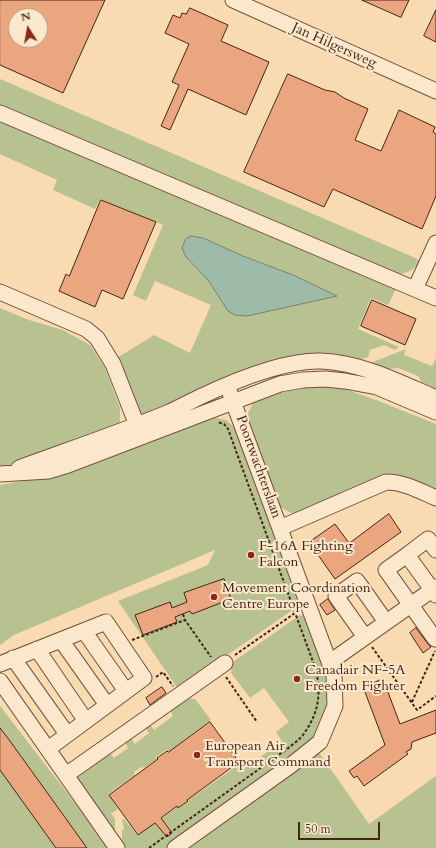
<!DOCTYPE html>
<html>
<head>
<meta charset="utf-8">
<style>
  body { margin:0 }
  #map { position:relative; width:436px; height:848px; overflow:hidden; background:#f9dbb1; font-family:Cardo,serif }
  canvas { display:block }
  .north { position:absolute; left:8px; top:8px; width:40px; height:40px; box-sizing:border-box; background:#fbe8cc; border:1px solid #b39a84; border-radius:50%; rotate:349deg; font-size:11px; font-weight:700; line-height:16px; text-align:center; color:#462519 }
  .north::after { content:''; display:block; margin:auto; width:14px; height:18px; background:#8f2418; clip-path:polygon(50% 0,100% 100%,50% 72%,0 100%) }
  .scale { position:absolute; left:298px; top:822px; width:82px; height:18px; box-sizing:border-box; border:2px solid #462519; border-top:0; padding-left:5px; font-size:12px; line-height:14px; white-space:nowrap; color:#462519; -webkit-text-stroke:3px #fbe8cc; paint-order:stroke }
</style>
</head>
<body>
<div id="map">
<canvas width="436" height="848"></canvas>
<div class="north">N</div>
<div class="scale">50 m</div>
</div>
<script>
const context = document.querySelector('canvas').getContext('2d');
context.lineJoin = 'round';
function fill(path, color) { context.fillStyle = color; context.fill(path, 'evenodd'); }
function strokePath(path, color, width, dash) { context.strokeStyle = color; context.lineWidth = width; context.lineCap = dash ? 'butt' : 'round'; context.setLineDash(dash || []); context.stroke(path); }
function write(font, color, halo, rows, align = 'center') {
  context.font = font + ' Cardo,serif'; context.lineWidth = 4; context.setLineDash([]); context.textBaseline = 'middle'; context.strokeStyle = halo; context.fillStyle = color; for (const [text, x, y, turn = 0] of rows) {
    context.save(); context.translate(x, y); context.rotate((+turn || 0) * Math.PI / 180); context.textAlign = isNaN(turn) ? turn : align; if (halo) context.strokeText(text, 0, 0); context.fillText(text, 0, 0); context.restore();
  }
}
const green = new Path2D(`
  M0,79L413,257L421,261C415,269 409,273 398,274L0,108Z
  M0,121L396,289L388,305L371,298L358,329L399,347L395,350L384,345L370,350L368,357L359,360L346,357L328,356L143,418L117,358L154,335L190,353L211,305L155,281L146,301L133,295L163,225L100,199L95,209L53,190L57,180L0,154ZM191,236L203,238L243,256L293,275L337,296L247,316L235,315L228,311L208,280L186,257Z
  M0,308L29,320L63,330L90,345L105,368L120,408V427L0,469Z
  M406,349L404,355L432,366L436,358V389L422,383L418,376L398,368L389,369L372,363L373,362Z
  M336,386L376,400L436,424V492L399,477L304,512L291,513L279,506L249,427L247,415L254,401L264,397L304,387Z
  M211,417L226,420L235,428L299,593L297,607L178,689L118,601L208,565L215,550L14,635L0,645V485L45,477Z
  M300,615L310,618L328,670L329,707L315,736L303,749L166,848H124L122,845V830H124L122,820L124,819L137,835L155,823L156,825L163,820L162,818L177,807L179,808L189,801L188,800L241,763L245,768L282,741L276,732L289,722L264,688L250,698L231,673L233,662Z
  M183,698L195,699L211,720L168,752L166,750L156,757L157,759L144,768L141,767L134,772L135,775L108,794L118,809L111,814L115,818V836L77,779L78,774L109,752L114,758L128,748L124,741L130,736L135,744L149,733L144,727L149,723L154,730L173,716L169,708Z
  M0,706L102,838L109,848H0Z
  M316,748L369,824L436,776V848H187Z`);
const water = new Path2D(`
  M191,236L203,238L243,256L293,275L337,296L247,316L235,315L228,311L208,280L186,257L182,248L185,240Z`);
const building = new Path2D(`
  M0,0H105L63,93L0,65ZM16,16H40V40H16Z
  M362,0H409L401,17Z
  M190,8L228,25L221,41L269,62L246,115L188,89L170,130L161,126L179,85L172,82L189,44L165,33L173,15L180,18L182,13L186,14Z
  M436,10V42L424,36Z
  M288,74L325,90L335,92L344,98L368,109L355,140L381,151L399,110L435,127L433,132L436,134V196L422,229L333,189L324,207L244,172Z
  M101,200L156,222L123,299L102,290L95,307L59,291L66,274L69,276Z
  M372,300L416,319L405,345L361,326Z
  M389,514L401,532L335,579L309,542L335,524L349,543Z
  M224,579L231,599L192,614L190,611L175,617L177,622L143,635L135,615L170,602L172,608L187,602L184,593Z
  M328,599L335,610L327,615L320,605Z
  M416,628L428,644L431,647L423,653L410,633Z
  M383,679L400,724L436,710V733L412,742L411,749L406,752L408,754L364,786L357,776L354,778L349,771L385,745L362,684L371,681L372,683Z
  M162,687L166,693L150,705L146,698Z
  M210,722L239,762L187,800L188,801L178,808L177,806L161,818L172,833L167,837L155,823L138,835L109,795L158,759L157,758L167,751L168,752Z
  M0,728L10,741L87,848H56L0,770Z`);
const path = new Path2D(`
  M183,614L185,620L211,657
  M132,640L185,620
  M372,647L417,710L436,696
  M235,655L295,613
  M156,677L163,672L173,686
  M226,677L257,722
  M412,702L435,651
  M149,848L287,749C293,744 301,739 305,732C319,712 321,693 316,670L228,429L224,424L217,422`);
const minor = new Path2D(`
  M233,0L436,91
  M0,113L436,298
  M415,289L436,243
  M0,292L86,329L97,338L113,364L140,433
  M19,468C68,450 118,433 167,413C179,408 191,401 202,396C236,380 284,360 321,361C363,363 399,382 436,398
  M0,474L48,471L68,465L280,384L303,380L325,379L345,381L377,387L436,412
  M280,528L386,482C404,482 420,491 436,498
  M436,550L428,539L407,555L436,595
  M407,555L386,570L435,639L436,638
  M84,631L126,691
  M365,637L336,596L357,581L386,622
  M61,640L107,705
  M37,649L86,721
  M13,658L67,734
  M330,662L436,587
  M0,664L106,622L144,678L48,749
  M0,681L117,848
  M66,775L225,663
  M175,848L290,766L320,742L335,706L334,675L227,385`);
const markers = [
  [251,555,4,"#8f2418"],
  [214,597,4,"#8f2418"],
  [297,679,4,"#8f2418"],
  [197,755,4,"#8f2418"]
];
const streetNames = [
  ["Jan Hilgersweg",334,46,24],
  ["Poortwachterslaan",258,467,70]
];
const poiNames = [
  ["F-16A Fighting",259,547],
  ["Falcon",259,563],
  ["Movement Coordination",222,589],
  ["Centre Europe",222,605],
  ["Canadair NF-5A",305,671],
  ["Freedom Fighter",305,687],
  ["European Air",205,747],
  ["Transport Command",205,763]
];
fill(green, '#b8c190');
fill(water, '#9ebbaa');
strokePath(water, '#7b7f70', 1);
fill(building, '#eaa77f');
strokePath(building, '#462519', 1);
strokePath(minor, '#73523f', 17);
strokePath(path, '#462519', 2, [3, 2]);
strokePath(minor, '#fbe8cc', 15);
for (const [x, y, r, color] of markers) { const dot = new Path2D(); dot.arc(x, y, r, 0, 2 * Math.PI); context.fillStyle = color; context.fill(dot); strokePath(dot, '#fbe8cc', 1.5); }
write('14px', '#462519', '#fbe8cc', streetNames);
write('14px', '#462519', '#fbe8cc', poiNames, 'left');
</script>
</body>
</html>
